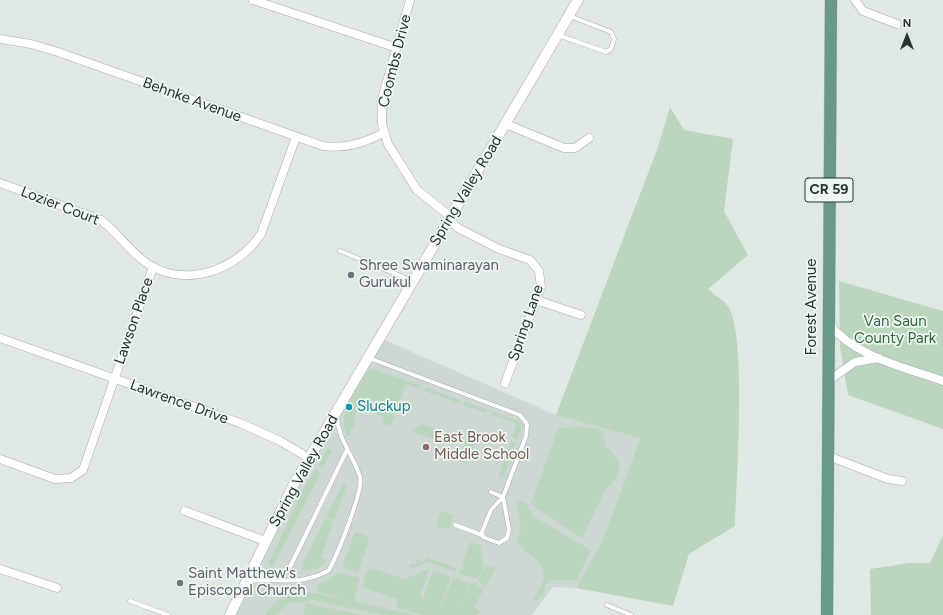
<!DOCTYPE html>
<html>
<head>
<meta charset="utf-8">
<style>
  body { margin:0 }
  #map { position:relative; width:943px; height:615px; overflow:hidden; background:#dfe8e3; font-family:Figtree,sans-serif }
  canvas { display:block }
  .north { position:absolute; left:887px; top:16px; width:40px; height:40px; -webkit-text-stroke:3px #eff6f1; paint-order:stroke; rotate:0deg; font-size:11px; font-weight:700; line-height:16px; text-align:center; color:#22362e }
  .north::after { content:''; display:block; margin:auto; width:14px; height:18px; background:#22362e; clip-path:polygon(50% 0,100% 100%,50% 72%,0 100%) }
</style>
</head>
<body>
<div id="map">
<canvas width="943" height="615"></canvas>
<div class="north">N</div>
</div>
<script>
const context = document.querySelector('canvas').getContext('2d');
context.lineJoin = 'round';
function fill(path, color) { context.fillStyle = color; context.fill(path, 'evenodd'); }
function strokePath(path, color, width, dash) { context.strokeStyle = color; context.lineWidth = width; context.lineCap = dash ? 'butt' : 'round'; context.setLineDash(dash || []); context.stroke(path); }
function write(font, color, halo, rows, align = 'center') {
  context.font = font + ' Figtree,sans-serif'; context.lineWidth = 3.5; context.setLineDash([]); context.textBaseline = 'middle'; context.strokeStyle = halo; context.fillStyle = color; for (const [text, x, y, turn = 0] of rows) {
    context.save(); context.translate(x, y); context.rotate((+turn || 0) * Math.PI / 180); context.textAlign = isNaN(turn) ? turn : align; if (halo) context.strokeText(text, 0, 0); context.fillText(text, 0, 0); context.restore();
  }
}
const built = new Path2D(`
  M380,338L556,415L640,437L602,541L576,588L553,587L532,615H230L272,526Z`);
const green = new Path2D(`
  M670,107L684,130L733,139L724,211L748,255L708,289C713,294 722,299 727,305C748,330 736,487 735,526L689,554L673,606L576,588L602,541L640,438L556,415L658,147Z
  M839,281L943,311V429L848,395L840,347Z
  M372,369L421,385L419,389L406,384L391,426L382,423L384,417L358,408L353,421L355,426L349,430L351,434L347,436C336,413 356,390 368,371Z
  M426,387L460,400L459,403L424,391Z
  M464,401L519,421L522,428L517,439L512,437L517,424L492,415L493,413L487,410L486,413L463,405Z
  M422,424L448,433L444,443L411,431Z
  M582,427L599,429L604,435L605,445L619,461L620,467L616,479L605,490L582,538L531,504L558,428Z
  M480,432L467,464L458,460L468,435L476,438L477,433Z
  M511,441L516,443L503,478L498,476Z
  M327,448L332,451L322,468L318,466Z
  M315,469L321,472L273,566L268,564L303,490Z
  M343,484L347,485L334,520L326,517Z
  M522,500L526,503L533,516L591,550L577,580H555L546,584L543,595L533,603C534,593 544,585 544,577C545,558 523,555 517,540L521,529L517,503Z
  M441,511L454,516L449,530L438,526L437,523Z
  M325,519L333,522L321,558L327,560L317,569L303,570L302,565Z
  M355,532L366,536L369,540L358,572L346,569L343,564Z
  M943,535V615H871L870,569L909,563H930Z
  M470,542L481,546C480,557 489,572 476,578L459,574Z
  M426,557L457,568L456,572L427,562L414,568L409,567L410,564L416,565L417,560L425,561Z
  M486,565L496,567L485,587L478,581Z
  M373,568L404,579L430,568L420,597L426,600L423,598L433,570L451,577L441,605L444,606L442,605L453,577L470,584L460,612L471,584L475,583L483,590L474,608L480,611L478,615H423L396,608L397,599L362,587L367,571Z
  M343,573L360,578L354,601L414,615H382L312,600L288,604L275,615H265C287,581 317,594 349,600L316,591L318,584C327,580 333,574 343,573Z
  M306,603L362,615H303Z`);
const service = new Path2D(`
  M558,35L606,52L611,49L614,39L611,32L570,16
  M340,251L413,281
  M369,358L520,415L527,424L526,436L503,497L491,510L482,532L483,537L499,543L507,538L509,529L503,497
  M491,492L503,497
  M455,525L482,535
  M270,578L286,572L291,565L347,450
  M249,581C278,578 303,586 329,570C337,555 364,490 360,477C354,456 338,440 337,416
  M130,601L168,615
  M607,605L631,615`);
const minor = new Path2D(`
  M253,0L397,48
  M410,0L382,99V124L388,144L417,190L451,217
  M855,0L863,11L897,24
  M0,39L31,44L58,52L323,146C346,149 363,143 384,133
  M506,124L564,148H575L589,138
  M0,183L101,220C118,233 130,252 148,264C187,289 238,269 261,234L296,137
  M449,220L458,228L499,249L530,260L539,271L541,287L505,383
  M536,300L581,315
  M828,323C855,357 904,367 943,381
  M0,338L240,423L280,441L309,458
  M828,381L855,362L879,358
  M828,456L888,479L902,481
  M0,459L55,479L71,478L83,470L153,267
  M185,511L265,541
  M0,569L57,588`);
const tertiary = new Path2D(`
  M230,615L294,484L578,0`);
const primary = new Path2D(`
  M827,615L831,0`);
const markers = [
  [351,275,4,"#6b7280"],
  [349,407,4,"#0f9aa8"],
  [426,447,4,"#8d6e63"],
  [180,583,4,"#6b7280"]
];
const shields = [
  [829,190,48]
];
const shieldNames = [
  ["CR 59",829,190]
];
const streetNames = [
  ["Coombs Drive",395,61,-76],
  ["Behnke Avenue",192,100,20],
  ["Spring Valley Road",466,191,-59],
  ["Lozier Court",60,206,21],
  ["Forest Avenue",812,307,-90],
  ["Lawson Place",134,321,-71],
  ["Spring Lane",526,323,-71],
  ["Lawrence Drive",179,402,20],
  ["Spring Valley Road",304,471,-61]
];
const worshipNames = [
  ["Shree Swaminarayan",359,266],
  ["Gurukul",359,283],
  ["Saint Matthew's",188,574],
  ["Episcopal Church",188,591]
];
const parkNames = [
  ["Van Saun",895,322],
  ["County Park",895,339]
];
const cultureNames = [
  ["Sluckup",357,407]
];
const educationNames = [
  ["East Brook",434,438],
  ["Middle School",434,455]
];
fill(built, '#ced8d2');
fill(green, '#bad7be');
strokePath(service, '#a3afa9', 5);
strokePath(minor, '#a3afa9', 9);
strokePath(tertiary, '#a3afa9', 11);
strokePath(primary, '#bdc3c0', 13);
strokePath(service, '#fff', 4);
strokePath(minor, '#fff', 8);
strokePath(tertiary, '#fff', 10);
strokePath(primary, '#689986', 12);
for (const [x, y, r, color] of markers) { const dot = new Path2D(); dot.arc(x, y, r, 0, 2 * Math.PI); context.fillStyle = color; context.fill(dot); strokePath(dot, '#eff6f1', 1.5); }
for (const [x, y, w] of shields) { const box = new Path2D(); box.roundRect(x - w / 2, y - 12, w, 24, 3); context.fillStyle = '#eff6f1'; context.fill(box); strokePath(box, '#22362e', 1); }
write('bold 14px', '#22362e', null, shieldNames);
write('15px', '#22362e', '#eff6f1', streetNames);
write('15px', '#5b616d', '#eff6f1', worshipNames, 'left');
write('15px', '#31683f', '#eff6f1', parkNames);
write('15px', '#0d838f', '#eff6f1', cultureNames, 'left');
write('15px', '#785e54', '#eff6f1', educationNames, 'left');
</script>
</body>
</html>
